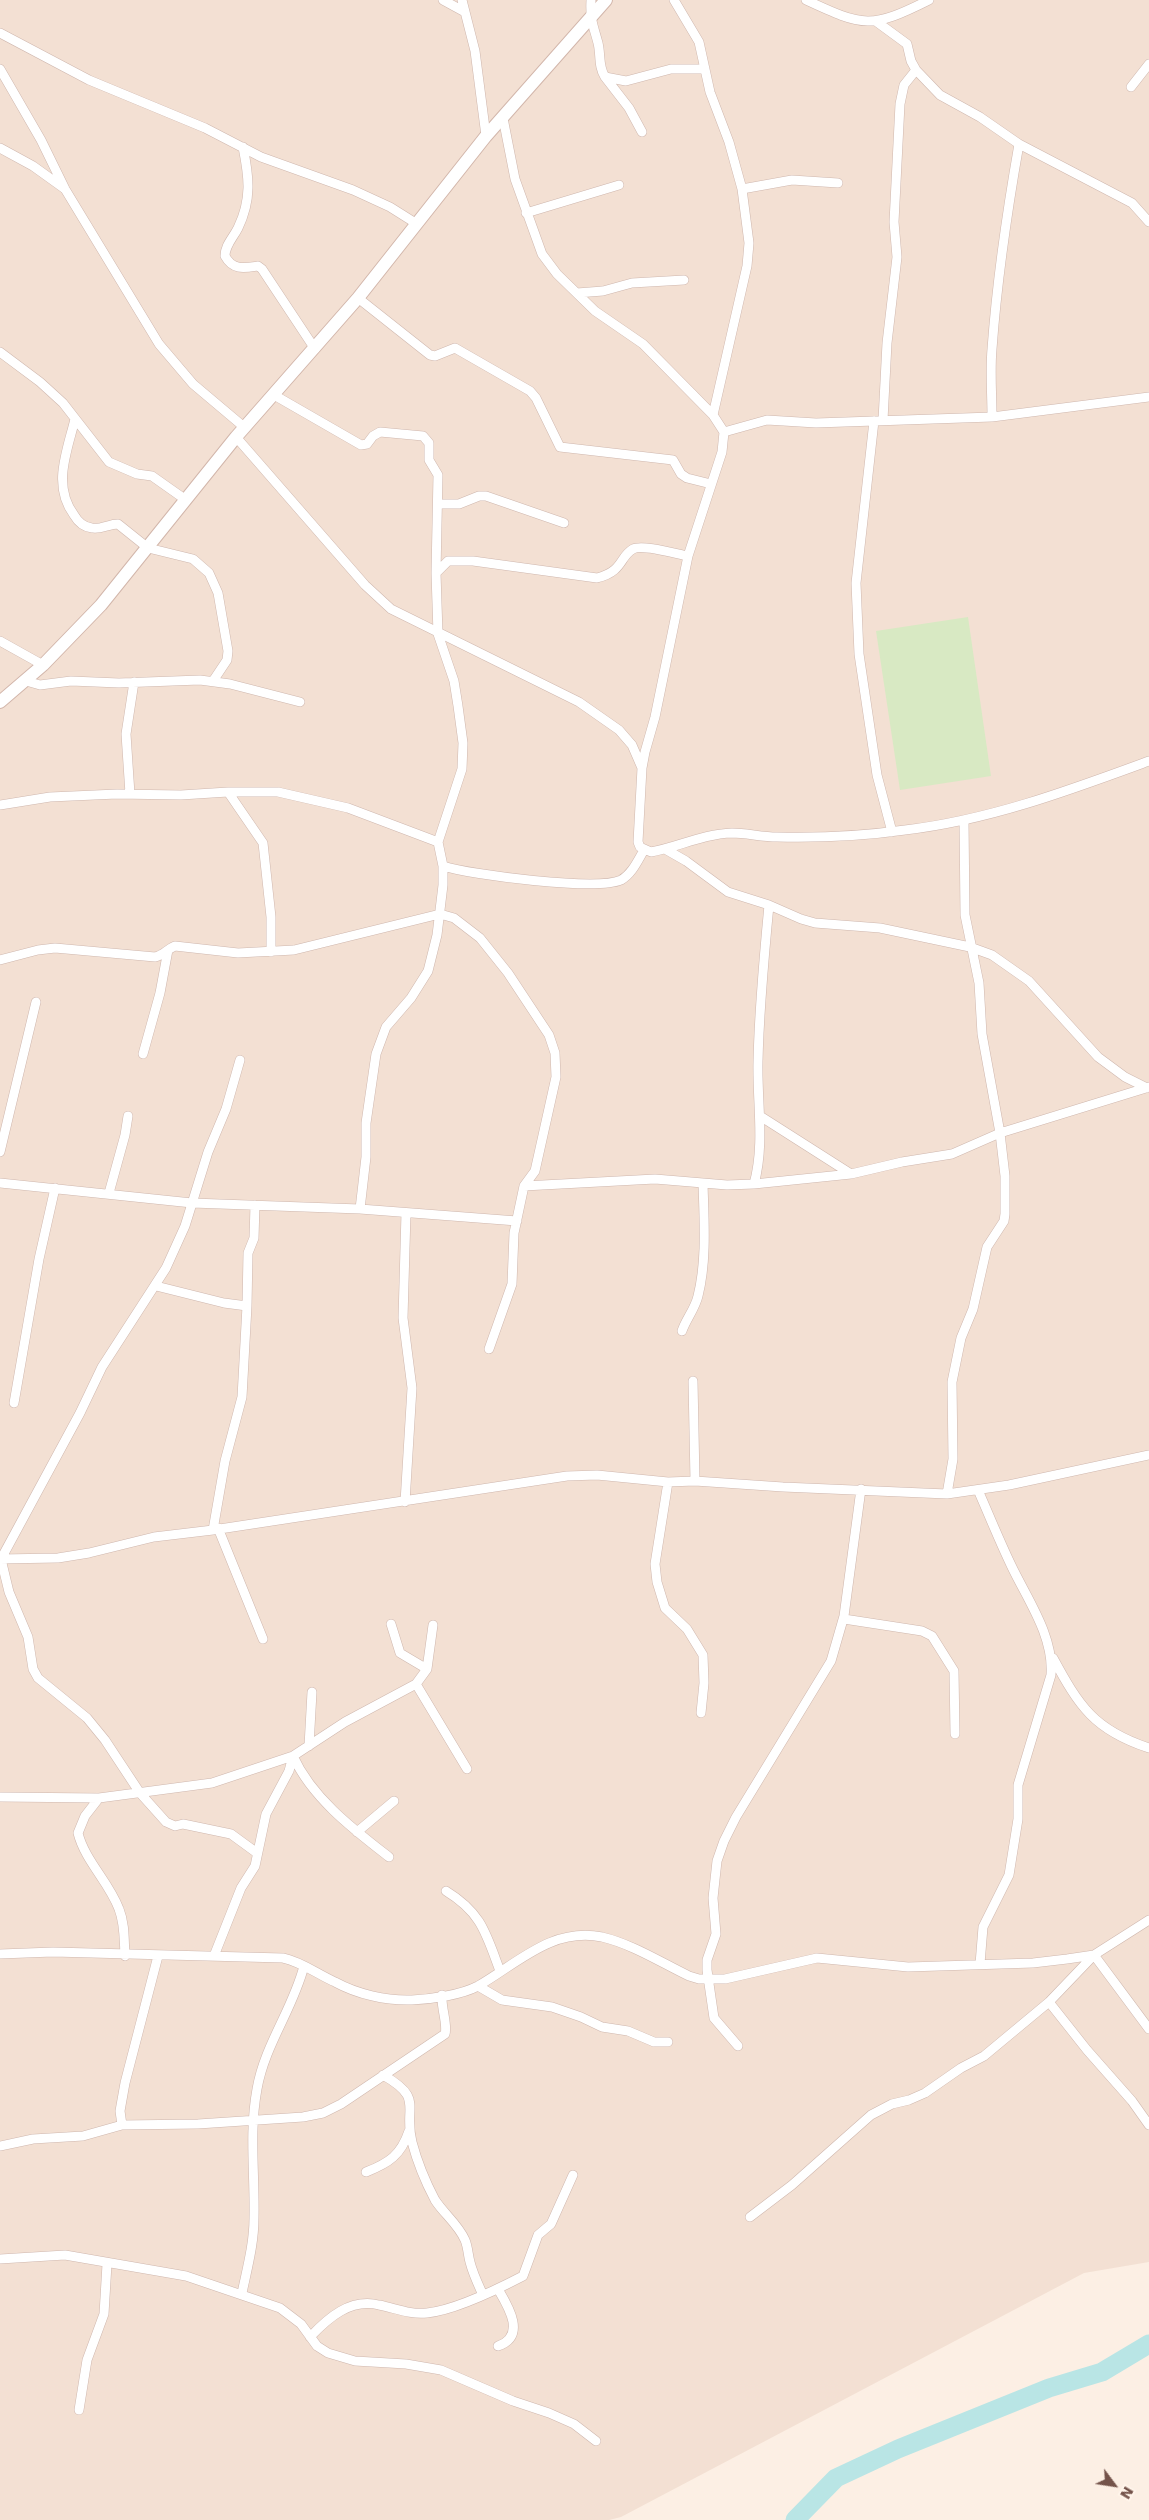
<!DOCTYPE html>
<html>
<head>
<meta charset="utf-8">
<style>
  body { margin:0 }
  #map { position:relative; width:1149px; height:2520px; overflow:hidden; background:#fcefe4; font-family:"DejaVu Sans",sans-serif }
  canvas { display:block }
  .north { position:absolute; left:1089px; top:2460px; width:50px; height:50px; -webkit-text-stroke:4px #fff4ea; paint-order:stroke; rotate:121deg; font-size:14px; font-weight:700; line-height:20px; text-align:center; color:#74534a }
  .north::after { content:''; display:block; margin:auto; width:18px; height:22px; background:#74534a; clip-path:polygon(50% 0,100% 100%,50% 72%,0 100%) }
</style>
</head>
<body>
<div id="map">
<canvas width="1149" height="2520"></canvas>
<div class="north">N</div>
</div>
<script>
const context = document.querySelector('canvas').getContext('2d');
context.lineJoin = 'round';
function fill(path, color) { context.fillStyle = color; context.fill(path, 'evenodd'); }
function strokePath(path, color, width, dash) { context.strokeStyle = color; context.lineWidth = width; context.lineCap = dash ? 'butt' : 'round'; context.setLineDash(dash || []); context.stroke(path); }
const residential = new Path2D(`
  M0,0H1149V2262L1084,2273L621,2517L609,2520H0Z`);
const green = new Path2D(`
  M968,617L991,776L900,790L876,631Z`);
const river = new Path2D(`
  M795,2520L836,2478L898,2449L1049,2388L1102,2372L1149,2344`);
const street = new Path2D(`
  M443,0L465,12
  M462,0L475,51L486,136
  M591,0C590,21 593,24 598,43C601,55 598,66 605,77L626,81L671,69H704
  M674,0L699,42L710,92L729,142L742,189L749,243L747,266L713,415
  M806,0C864,27 871,29 929,0
  M877,22L907,44L911,61L916,70L940,95L980,117L1019,144L1132,203L1149,222
  M0,33L89,80L205,128L261,157L353,190L390,207L417,224
  M0,69L41,140L65,189L159,344L193,384L244,427
  M605,77L629,108L642,132
  M1131,87L1149,64
  M503,118L515,179L542,254L557,274L595,311L643,344L713,415L724,432L722,452L688,556L655,717L645,752L642,768L638,842L640,847L651,852C678,847 703,834 732,833C746,833 762,837 777,837C820,838 863,836 905,830C990,820 1070,790 1149,761
  M243,147C249,177 252,199 238,228C233,238 225,245 225,256C233,271 245,268 258,266L262,269L315,349
  M0,148L33,166L65,189
  M742,189L792,180L838,183
  M526,213L619,185
  M577,293L603,291L632,283L684,280
  M358,298L430,355L435,356L455,348L530,391L536,398L560,447L673,460L681,474L687,478L711,484
  M0,352L40,382L63,403L109,462L137,474L152,476L186,500
  M274,395L361,445L367,444L373,436L380,432L423,436L429,443V460L438,475L436,573
  M992,417C992,395 990,371 992,349C997,280 1007,212 1019,144
  M75,419C67,452 52,485 74,515C78,522 83,527 92,528C100,530 109,524 118,524L148,548L193,559L209,573L218,593L228,651L227,660L213,681
  M883,420L887,343L897,257L894,222L900,104L904,85L916,70
  M874,421L856,583L859,654L877,775L892,832
  M724,432L767,420L816,423L992,417L1149,397
  M236,437L365,585L391,609L579,702L619,730L632,745L642,768
  M439,504H459L479,496H486L564,523
  M0,641L43,665
  M26,681L40,685L71,681L119,683L200,680L230,684L300,702
  M228,792L263,843L271,917V952
  M130,794L126,734L134,682
  M0,805L50,797L117,794L181,795L228,792H278L348,808L438,842
  M665,849L686,861L728,892L769,905L801,919L815,923L880,928L970,947L992,955L1029,981L1098,1057L1125,1077L1147,1088
  M443,866C471,875 597,891 621,880C632,874 638,860 644,850
  M0,960L38,950L55,948L155,957C164,955 167,949 175,946L238,953L294,950L440,914L454,918L480,938L508,973L549,1035L555,1053L556,1077L535,1171L524,1186L514,1233L512,1284L489,1349
  M143,1054L160,993L168,950
  M240,1060L226,1109L208,1152L185,1226L166,1268L102,1367L80,1413L1,1559L9,1592L28,1637L33,1669L38,1678L87,1718L105,1740L140,1793L166,1822L175,1826L183,1824L231,1834L257,1853
  M760,1116L851,1174
  M0,1152L36,1002
  M0,1183L192,1203L360,1209L517,1221
  M754,1184C765,1144 757,1103 758,1062C759,1009 764,957 769,905
  M524,1186L655,1179L727,1185L754,1184L851,1174L902,1162L952,1154L1000,1133L1149,1087
  M109,1193L125,1135L128,1116
  M360,1209L366,1157V1123L376,1054L386,1027L411,998L428,971L437,935L443,885V866L438,842L462,769L463,743L458,706L454,681L438,634L436,573L448,561H473L597,578C624,571 619,557 633,549C642,544 677,554 688,556
  M156,1286L224,1303L247,1306
  M682,1331C686,1319 695,1309 698,1296C707,1260 704,1220 703,1183
  M693,1381L695,1481
  M14,1403L39,1259L55,1188
  M668,1482L655,1564L657,1582L665,1608L687,1629L703,1655L704,1683L701,1713
  M978,1490C989,1515 999,1540 1011,1565C1027,1599 1054,1636 1051,1675L1018,1785V1819L1009,1875L983,1927L980,1964
  M947,1494L953,1459L952,1382L961,1338L973,1309L987,1247L1004,1221L1005,1214V1176L1000,1133L982,1034L979,983L965,915L964,820
  M405,1502L412,1388L403,1318L406,1213
  M218,1528L263,1639
  M213,1530L225,1461L242,1397L247,1306L248,1253L254,1238L255,1205
  M0,1559L58,1558L89,1553L154,1537L213,1530L567,1476L597,1475L668,1482L695,1481L783,1487L947,1494L1009,1485L1149,1455
  M844,1619L922,1631L932,1636L954,1671L955,1734
  M391,1624L400,1653L427,1669
  M433,1625L427,1669L416,1684L467,1769
  M1053,1658C1079,1706 1094,1730 1149,1748
  M309,1746L312,1692
  M293,1756C312,1798 353,1829 389,1857
  M0,1797L99,1798L212,1783L293,1756L345,1722L416,1684
  M99,1798L85,1816L78,1833C85,1861 109,1882 119,1909C125,1924 124,1940 125,1956
  M357,1832L394,1801
  M446,1891C482,1913 486,1934 500,1971
  M0,1954L53,1952L283,1958C302,1962 317,1974 335,1982C357,1994 386,2001 412,2000C432,1999 461,1995 478,1986C518,1963 552,1927 602,1937C632,1944 662,1963 689,1976L699,1979H725L817,1958L908,1967L1033,1963L1067,1959L1094,1955L1149,1920
  M214,1956L241,1888L255,1866L266,1814L289,1771L293,1756
  M478,1986L502,2000L552,2007L581,2017L602,2027L628,2031L654,2042H668
  M1049,2002L1087,2050L1132,2101L1149,2125
  M738,2046L714,2018L707,1970V1960L716,1934L713,1898L717,1861L724,1841L736,1817L831,1661L844,1616L861,1489
  M383,2075C425,2099 403,2106 412,2142C417,2161 426,2183 435,2200C444,2214 458,2224 465,2240C468,2247 468,2255 470,2262C473,2274 478,2284 483,2295
  M122,2125L120,2111L125,2083L158,1956
  M0,2146L33,2139L83,2136L122,2125L198,2124L303,2117L323,2113L341,2104L445,2034C448,2025 441,2008 442,1995
  M366,2172C389,2163 401,2155 409,2131
  M750,2217L792,2185L871,2115L892,2104L909,2100L925,2093L961,2068L984,2056L1049,2002L1094,1955L1149,2029
  M0,2259L65,2255L186,2276L280,2308L301,2324L317,2346L328,2353L355,2361L406,2364L441,2370L513,2401L549,2413L574,2424L596,2441
  M242,2293C247,2269 254,2244 254,2218C255,2175 249,2132 257,2089C265,2044 293,2009 304,1966
  M310,2337C328,2318 350,2298 379,2305C395,2308 410,2315 427,2313C456,2310 498,2289 523,2276L538,2235L551,2224L573,2175
  M498,2346C527,2336 508,2306 498,2289
  M79,2410L87,2360L104,2314L107,2264`);
const secondary = new Path2D(`
  M0,702L43,665L101,605L236,437L358,298L486,136L606,0`);
fill(residential, '#f3e0d3');
fill(green, '#d8e9c3');
strokePath(river, '#b9e5e5', 19);
strokePath(street, '#cfb7ae', 10);
strokePath(secondary, '#d2b6ab', 14);
strokePath(street, '#fff', 9);
strokePath(secondary, '#fff', 12);
</script>
</body>
</html>
